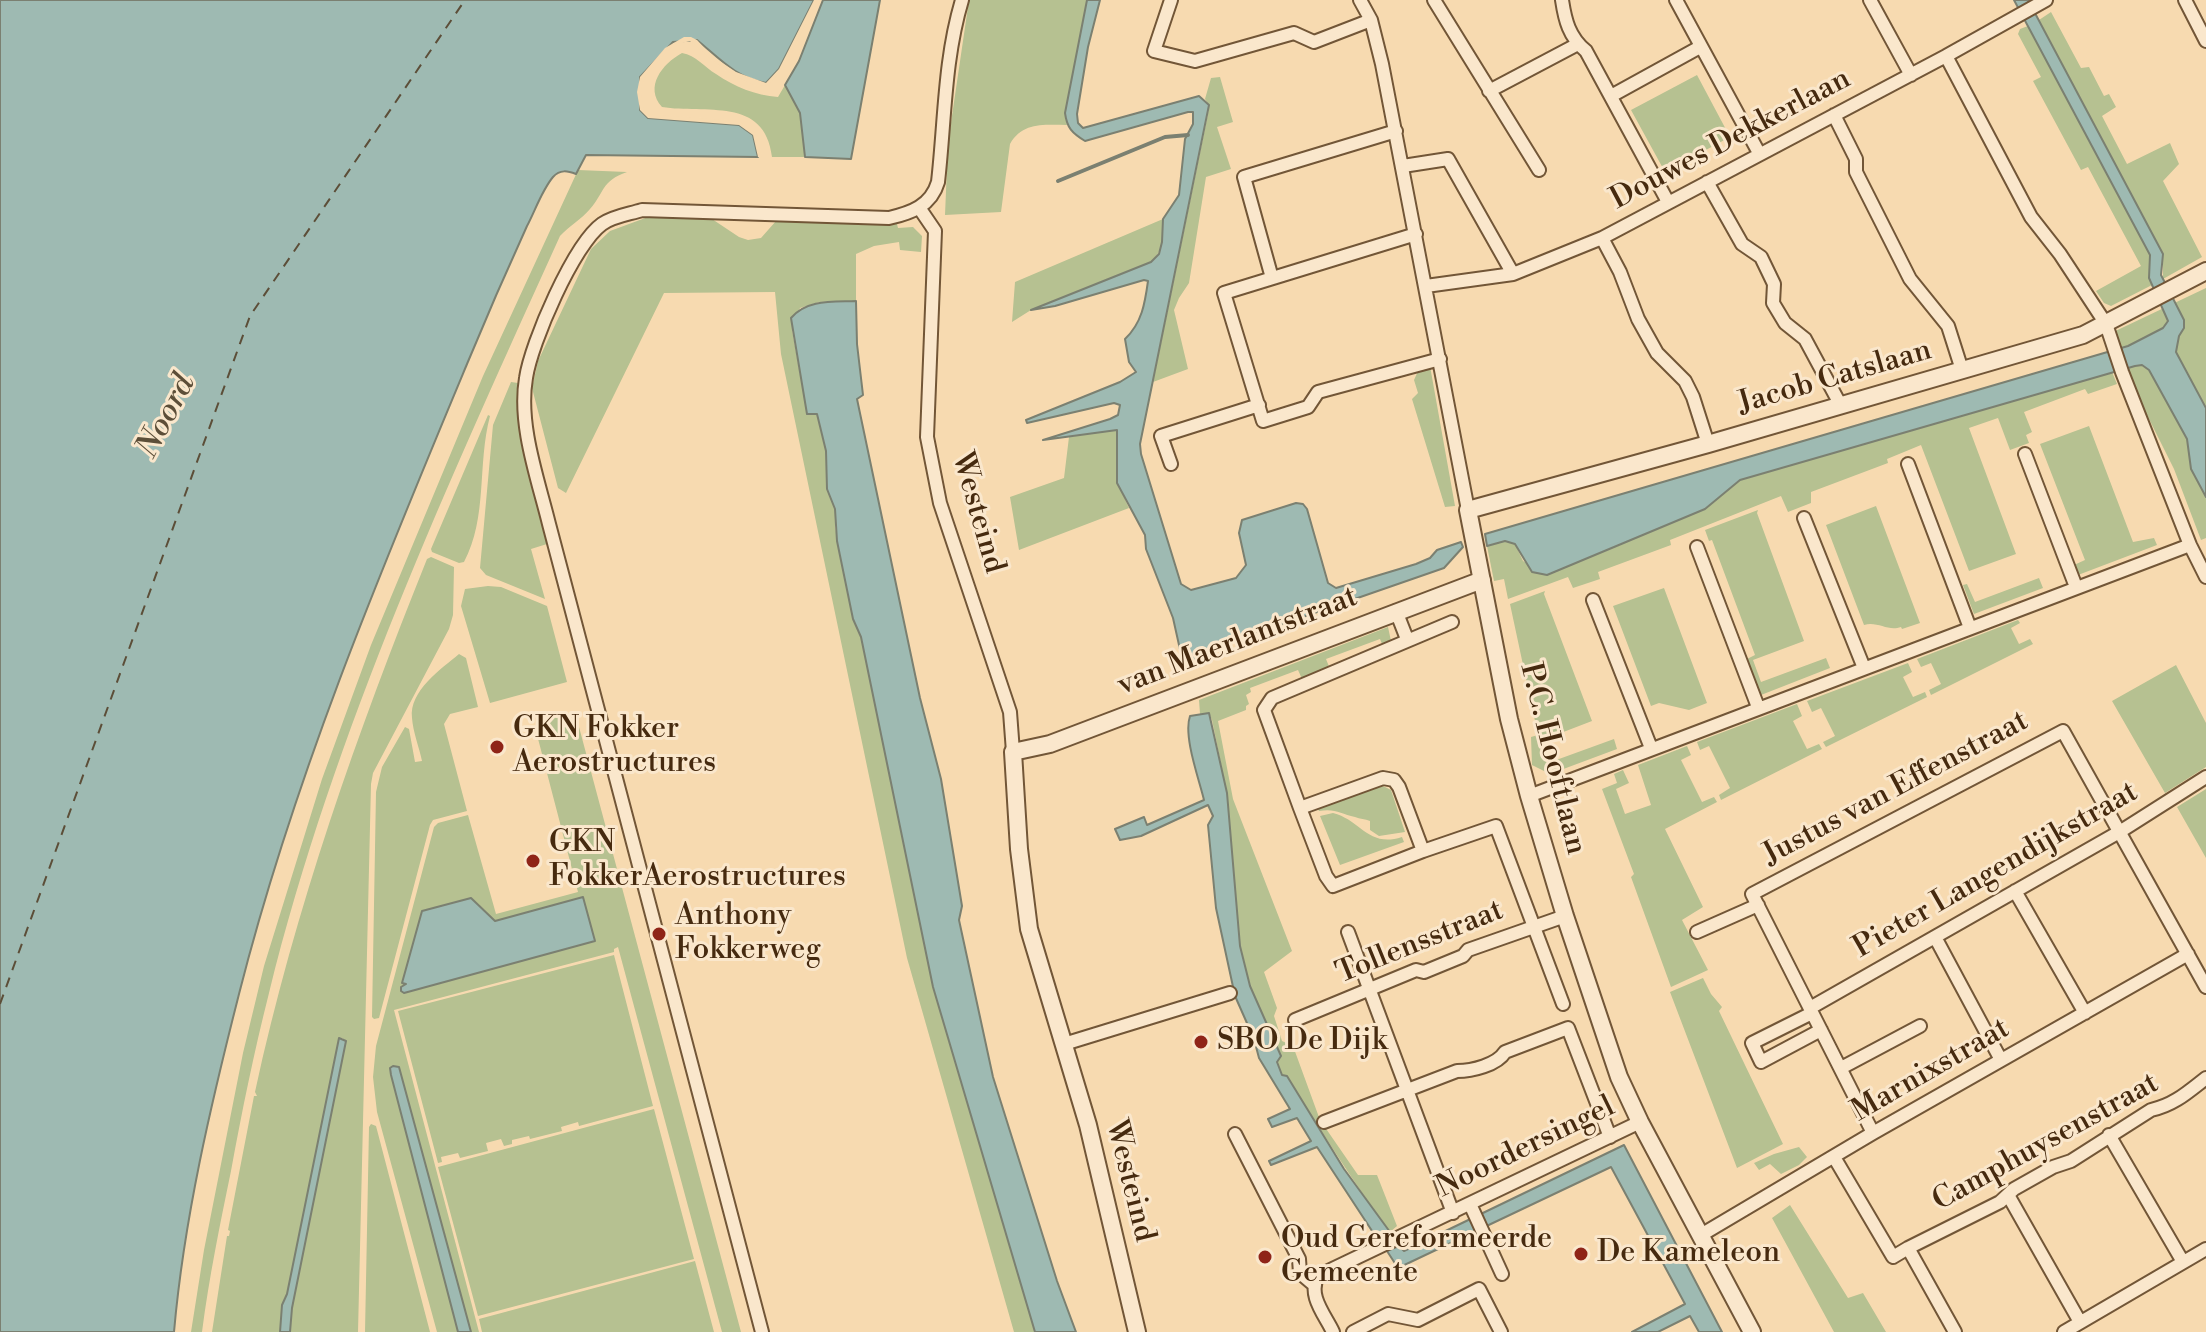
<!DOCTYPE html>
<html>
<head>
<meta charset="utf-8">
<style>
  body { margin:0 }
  canvas { display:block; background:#f7dab0 }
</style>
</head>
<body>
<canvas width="2206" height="1332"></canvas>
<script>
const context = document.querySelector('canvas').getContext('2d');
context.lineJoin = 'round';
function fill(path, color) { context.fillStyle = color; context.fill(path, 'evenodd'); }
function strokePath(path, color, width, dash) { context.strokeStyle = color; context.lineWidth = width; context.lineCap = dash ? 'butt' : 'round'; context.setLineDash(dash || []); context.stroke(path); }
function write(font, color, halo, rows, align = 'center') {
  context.font = font + ' "Libre Bodoni",serif'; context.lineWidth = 6; context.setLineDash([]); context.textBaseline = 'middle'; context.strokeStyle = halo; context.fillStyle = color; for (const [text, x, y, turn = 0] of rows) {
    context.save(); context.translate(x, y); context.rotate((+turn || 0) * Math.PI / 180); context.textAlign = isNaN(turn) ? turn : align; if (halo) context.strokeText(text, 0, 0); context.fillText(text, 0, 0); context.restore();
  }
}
const green = new Path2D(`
  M969,0H1087L1065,113L1067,125C1043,125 1023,122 1010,144L1001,212L945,215L948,143Z
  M2051,12L2081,68L2089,67L2104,96L2109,94L2116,107L2102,116L2127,164L2170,143L2179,164L2163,181L2202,257L2163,279V254L2039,20Z
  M2028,26L2150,255L2149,278L2152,285L2111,306L2104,303L2096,291L2141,266L2088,167L2081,170L2033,81L2041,77L2018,34L2020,29Z
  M682,53C696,55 704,67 716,74C735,87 755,95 778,97L785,85L800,113L805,157H772C765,96 705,114 662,107C644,87 662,64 682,53Z
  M1697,75L1730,137L1665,172L1631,110Z
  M1220,77L1233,122L1217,127L1231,169L1206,177L1189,283L1179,298L1174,310L1188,369L1153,382L1208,114L1209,105L1205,99L1211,78Z
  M578,170L627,172C601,181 605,192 590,209C582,219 569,226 560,236C449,481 334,730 269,993C254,1052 242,1111 231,1171C220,1224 209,1278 202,1332H191L204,1250L243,1053L264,966L322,779L371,645L483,376Z
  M648,217L712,219L739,237L748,240L761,238L776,221L897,224L898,228L913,227L922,236L921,252L900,250L899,242L874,246L856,254V301L819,302L800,308L792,330L807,414L817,413L826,451L827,489L835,509V527L853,619L861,637L933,987L1036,1332H1014L907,958L781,354L775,292L664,293L566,493L558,488L532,388L538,361L591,249L610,231Z
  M1163,219C1163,235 1164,251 1151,262L1031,310L1012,322L1015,282Z
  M2206,288V538L2201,540L2174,469L2107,335Z
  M1430,366L1455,506L1445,507L1412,399L1418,393L1414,380L1419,369Z
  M2112,372L2117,384L2088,394L2085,389L2024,412L2032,432L2026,435L2029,443L2010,450L1998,418L1969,428L2016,554L1969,571L1921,445L1887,459L1888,463L1811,492V503L1788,512L1781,496L1670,540L1671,545L1598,572L1600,579L1573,588L1568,577L1508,599L1504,579L1494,581L1487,546L1505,541L1515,544L1523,561L1547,575L1705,509L1740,480Z
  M511,382L518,383L522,440L547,544L531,549L545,599L486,575L480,568L493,425Z
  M488,415L490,416C477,465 488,517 464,562L459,563L432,552L431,549Z
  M2089,426L2133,542L2154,538L2157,545L2078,575L2074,565L2085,560L2040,444Z
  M1117,430V483L1129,508L1019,550L1010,497L1064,478L1069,437Z
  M1876,506L1920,623L1902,629L1901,627C1888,632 1878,621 1864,625L1826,525Z
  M1758,510L1757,513L1804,641L1753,660L1761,682L1826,658L1830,668L1761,695L1747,659L1755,655L1712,540L1709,541L1705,530Z
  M431,557L454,567L453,615L449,629L373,773L371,784L358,1332H290L292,1308L346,1041L342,1038L287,1294L282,1305L280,1332H212L227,1236H229L230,1231L228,1230L254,1096H257L255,1092C295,908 357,733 427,559Z
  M2039,578L2043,588L1974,614L1963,585L1967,584L1975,602Z
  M488,586L501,587L547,606L567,682L490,703L461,606L465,589Z
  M1664,588L1707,703L1689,710L1659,703L1651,706L1613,606Z
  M1545,591L1544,594L1592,721L1540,741L1548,763L1614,739L1617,749L1550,774L1532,765L1531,737L1538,735L1510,604Z
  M2018,620L2020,623L2011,628L2019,644L2030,639L2033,644L1931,695L1929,690L1941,684L1931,663L1921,667L1917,659Z
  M1388,627L1391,641L1384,649L1380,639L1326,659L1330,669L1302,679L1298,670L1250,688L1251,692L1246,695L1249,704L1246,706V710L1218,721L1233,799L1292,951L1264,972L1277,1008L1274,1016L1282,1041L1293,1046L1320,1120L1358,1175H1377L1397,1226L1390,1232C1353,1182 1320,1129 1287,1076L1282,1075L1277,1061L1281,1055L1250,986L1240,946L1227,793L1212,720L1209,713L1200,714L1199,700Z
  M459,654L466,658L478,707L450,714L444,724L467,811L433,820L430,825L379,1018L374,1019L372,1017L376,792L382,767L405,727L409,729L415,762L422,761C419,747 413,732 412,718C409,691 441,669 459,654Z
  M1908,663L1912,672L1903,677L1913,697L1925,692L1927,697L1826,747L1823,742L1835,736L1821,708L1812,712L1807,701Z
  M2176,665L2206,723V767L2165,793L2112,701Z
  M1797,704L1802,716L1793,721L1807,749L1819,744L1822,749L1721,800L1719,795L1730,788L1709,746L1700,750L1697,742Z
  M575,712L718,1246L741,1332H722L618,947L614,949V952L394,1010L479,1332H437L377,1112L373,1077L376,1046L434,827L438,823L468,815L496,914L578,892L536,731L541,721Z
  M1687,746L1691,755L1681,760L1702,802L1714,797L1717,802L1665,829L1703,907L1682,920L1708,970L1671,987L1631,877L1634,874L1602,789L1617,783L1614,774L1623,770L1629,783L1616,789L1625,814L1651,805L1638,765Z
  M1383,786L1391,790L1405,832L1379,836L1370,830V821C1365,819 1360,819 1355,817C1341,814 1335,808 1319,811L1317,807L1372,787L1374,789Z
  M2206,789V858L2177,807Z
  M1333,813C1361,820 1368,848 1402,837L1404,842L1340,865L1320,816Z
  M614,955L653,1106L579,1126L578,1122L561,1127L562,1131L530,1139L529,1136L512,1140V1144L504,1146L501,1139L486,1143L488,1151L460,1158L458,1153L441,1157L442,1162L438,1163L398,1011Z
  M1703,978L1711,994L1722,1007L1719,1011L1783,1144L1737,1168L1670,992Z
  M654,1109L694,1259L478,1316L438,1167Z
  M371,1124L376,1126L430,1332H365L369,1127Z
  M1799,1147L1807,1157L1799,1165L1781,1174L1770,1164L1759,1170L1754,1163L1774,1154Z
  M1790,1205L1848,1298L1863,1293L1886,1332H1834L1772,1218Z
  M695,1261L714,1332H482L479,1319Z`);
const water = new Path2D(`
  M0,0H814L779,69L766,83C736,78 719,58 697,40L673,42L640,77V110L648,118L739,125L753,135L758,157L586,155L576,174C568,171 560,169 553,177C542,190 535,211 527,226C506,272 486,318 467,364C381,570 294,777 239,994C211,1104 184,1218 174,1332H0Z
  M823,0H880L851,159L805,157L800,113L785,85L799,61Z
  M1087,0H1100L1088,47L1077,114L1078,123L1083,128L1199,96L1209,105L1140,444L1141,454L1181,584L1191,590L1236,578L1246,565L1239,533L1242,520L1296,503L1303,504L1307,509L1328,583L1336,588L1416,564L1430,558L1437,550L1461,542L1463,547L1444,568L1202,652C1197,661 1194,663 1183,663L1173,618L1146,549L1145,535L1117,483V430L1043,440L1110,419L1118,415L1120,405L1114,403L1027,423L1026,420L1120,382L1136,372L1129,362L1125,339C1142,323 1145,303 1148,281L1144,280L1055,306L1031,310L1151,262L1159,254L1162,242L1163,219L1179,195L1185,139L1193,124V112H1188L1085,141C1072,133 1067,128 1065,113Z
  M2014,0H2028L2163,254L2161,275L2184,320V328L2179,336L2176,352L2206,408V497L2191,469L2187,439L2149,370L2142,365L2135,366L1740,480L1705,509L1547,575L1532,572L1515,544L1505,541L1487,546L1485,534L2128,346L2163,328L2168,321L2149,278L2150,255Z
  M856,301L857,344L863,395L857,399L920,698L941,779L962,906L959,920L993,1077L1057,1281L1076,1332H1035L933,987L861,637L853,619L837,541L835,509L827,489L826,451L817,414H807L791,318C807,299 833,302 856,301Z
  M1209,713L1227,793L1240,946L1250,986L1281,1056L1277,1062L1282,1075L1287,1076L1344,1169L1390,1232L1378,1240L1317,1147L1271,1165L1269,1161L1311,1141L1297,1118L1272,1127L1268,1119L1290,1109L1259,1058L1254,1039L1235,996L1216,908L1208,825L1213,816L1208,805L1141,836L1120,840L1115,829L1144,817L1147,825L1204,800C1199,779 1183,736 1190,716Z
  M583,897L595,941L404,993L401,991V987L406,984L402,983L422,911L471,898L495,921Z
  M339,1038L346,1041L292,1308L290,1332H280L282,1305L287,1294Z
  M393,1066L399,1067L471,1332H458L391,1075L390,1068Z
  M1624,1145L1722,1332H1699L1690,1316L1658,1332H1632L1685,1304L1611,1167L1398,1268L1387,1251L1399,1246L1404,1251Z`);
const pier = new Path2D(`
  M814,0H818L816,4L783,71L767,86L753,85L734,76L710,59L690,41L675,45L668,51L644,79L641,92L644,108L650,114L740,121L756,133L762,157H758L753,135L739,125L648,118L640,110L637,92L640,77L665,48L684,37H691L697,40L712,56L736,72L766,83L779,69Z`);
const stream = new Path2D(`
  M1058,181L1165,137L1188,135`);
const ferry = new Path2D(`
  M0,1004L250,316L465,0`);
const minor = new Path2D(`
  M1171,0L1154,51L1195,61L1294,33L1314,42L1371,20
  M1360,0L1371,20L1382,64L1468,510
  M1434,0L1539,170
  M1562,0C1565,20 1569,37 1586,51L1668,202
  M1676,0L1759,153
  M1870,0L1911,75
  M2185,0L2206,41
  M1946,56L2031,217L2060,254L2106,324L2122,372L2190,545L2206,577
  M1489,91L1578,44
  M1611,96L1700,47
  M1834,115L1856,159V172L1910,279L1948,326L1962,370
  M1403,166L1448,159L1513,274
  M1707,182L1742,244L1761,257L1774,284L1773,303L1785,323L1805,339L1840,404
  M920,209L935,231L927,437L940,503L1010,712L1013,752
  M1416,234L1224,293L1263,421L1308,407L1318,392L1440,359
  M1602,238L1620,272L1638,319L1657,353L1685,381L1693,397L1708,444
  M1272,278L1244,177L1396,131
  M1426,286L1513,274L1602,238L1946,56L2046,0
  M2025,454L2076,587
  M1171,464L1161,436L1259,405
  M1908,464L1970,628
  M1804,518L1864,668
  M1697,547L1758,707
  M1593,600L1651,748
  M1396,611L1407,639
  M1529,796L2190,545
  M1300,808L1383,778L1394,780L1399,787L1423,851L1333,886L1326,876L1300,808L1264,710L1272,698L1452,622
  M1423,851L1496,826L1563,1004
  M2015,891L2085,1013
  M1348,932L1453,1213
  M1697,932L1758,905
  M1935,937L2001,1060
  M1810,1008L2121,831L2206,777
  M1812,1013L1752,1043L1761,1062L1821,1030
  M1295,1020L1416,970L1424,972L1463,956L1468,950L1565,916
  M1064,1044L1230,993
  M1841,1068L1920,1026
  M1324,1122L1457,1071C1472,1071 1497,1065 1505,1052L1568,1028L1610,1137
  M1873,1133L1752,894L2063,731L2206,987
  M1235,1134L1299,1259L1300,1273L1313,1284
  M2109,1135L2183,1262
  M1834,1157L1893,1257L1908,1248L1955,1332
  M2008,1195L2080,1322
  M1470,1204L1502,1274
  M1701,1235L1873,1133L2188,954
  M1908,1248L2000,1202L2014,1189L2053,1167L2071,1161L2151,1110C2174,1105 2188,1092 2206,1078
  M762,1332L549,524C538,479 518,425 526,378C531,343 574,244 602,224C613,216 630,214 642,210L889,218C911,213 931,206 938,182C945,121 944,60 962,0
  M1333,1332C1325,1315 1307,1295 1318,1276L1640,1122
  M1353,1332L1388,1314L1418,1320L1479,1289L1501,1332
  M2064,1332L2206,1249`);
const tertiary = new Path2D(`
  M1137,1332L1088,1125L1029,929L1019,849L1013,752L1050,744L1482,580
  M1752,1332L1640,1122L1619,1077L1565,916L1529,796L1509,719L1468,510L1708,444L2083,335L2206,271`);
const markers = [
  [497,747,8,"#8f2418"],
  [533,861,8,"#8f2418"],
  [659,934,8,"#8f2418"],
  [1201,1042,8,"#8f2418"],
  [1581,1254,8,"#8f2418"],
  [1265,1257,8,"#8f2418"]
];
const streetNames = [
  ["Douwes Dekkerlaan",1731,140,-28],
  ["Jacob Catslaan",1835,378,-16],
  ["Westeind",977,513,74],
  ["van Maerlantstraat",1238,642,-21],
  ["P.C. Hooftlaan",1552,759,76],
  ["Justus van Effenstraat",1896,789,-28],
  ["Pieter Langendijkstraat",1996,871,-30],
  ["Tollensstraat",1420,943,-22],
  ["Marnixstraat",1931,1071,-30],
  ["Camphuysenstraat",2046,1143,-29],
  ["Noordersingel",1526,1148,-26],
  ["Westeind",1129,1181,76]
];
const poiNames = [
  ["GKN Fokker",513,730],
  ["Aerostructures",513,764],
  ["GKN",549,844],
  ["FokkerAerostructures",549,878],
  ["Anthony",675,917],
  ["Fokkerweg",675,951],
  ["SBO De Dijk",1217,1042],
  ["Oud Gereformeerde",1281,1240],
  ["Gemeente",1281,1274],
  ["De Kameleon",1597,1254]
];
const waterNames = [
  ["Noord",167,417,-62]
];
fill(green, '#b6c191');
fill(water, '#9ebab2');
strokePath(water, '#7b8071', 2);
fill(pier, '#f7dab0');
strokePath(stream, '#7b8071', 4);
strokePath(ferry, '#5c4e38', 2, [10, 8]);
strokePath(minor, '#725637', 16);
strokePath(tertiary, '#725637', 20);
strokePath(minor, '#fae7cc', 12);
strokePath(tertiary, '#fae7cc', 16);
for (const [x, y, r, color] of markers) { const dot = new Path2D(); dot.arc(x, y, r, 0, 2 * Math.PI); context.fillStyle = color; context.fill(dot); strokePath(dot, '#fae7cc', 3); }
write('30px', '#462a0f', '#fae7cc', streetNames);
write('30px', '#462a0f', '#fae7cc', poiNames, 'left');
write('italic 32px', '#5c4e38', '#fae7cc', waterNames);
</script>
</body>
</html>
